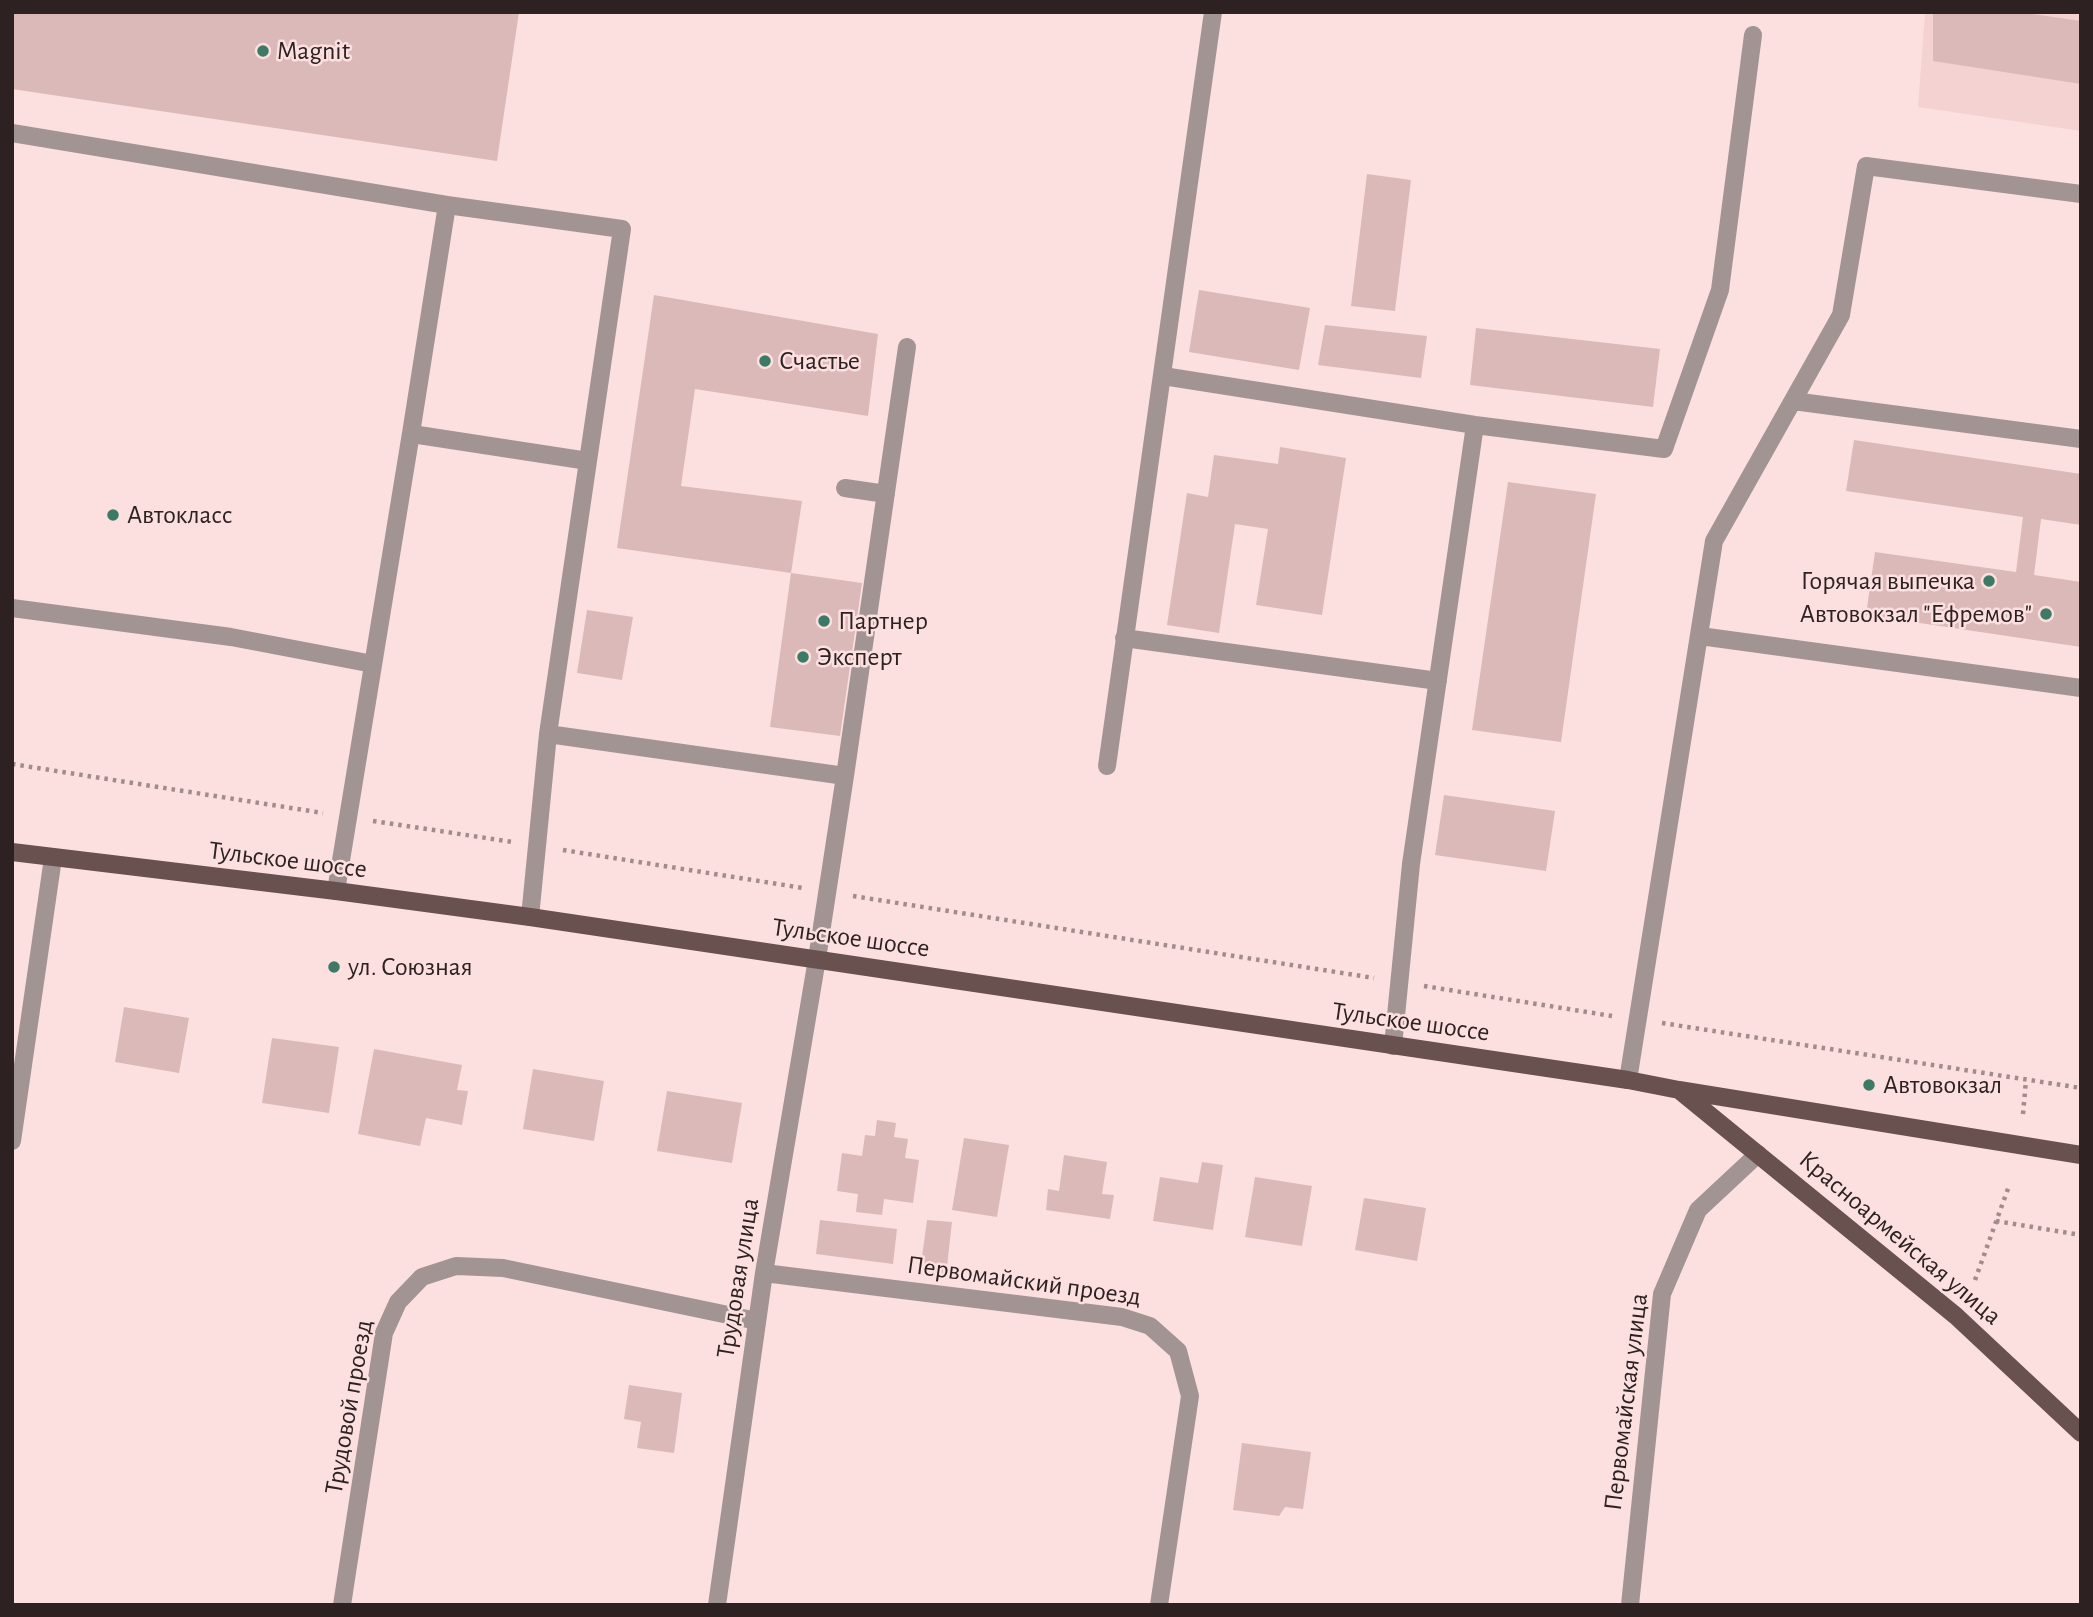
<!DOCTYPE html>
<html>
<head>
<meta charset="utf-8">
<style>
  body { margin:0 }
  #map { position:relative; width:2093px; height:1617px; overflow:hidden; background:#fce0df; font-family:"Alegreya Sans",sans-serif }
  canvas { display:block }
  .frame { position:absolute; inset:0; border:14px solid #2d2121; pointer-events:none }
</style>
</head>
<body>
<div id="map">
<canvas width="2093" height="1617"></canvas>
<div class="frame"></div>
</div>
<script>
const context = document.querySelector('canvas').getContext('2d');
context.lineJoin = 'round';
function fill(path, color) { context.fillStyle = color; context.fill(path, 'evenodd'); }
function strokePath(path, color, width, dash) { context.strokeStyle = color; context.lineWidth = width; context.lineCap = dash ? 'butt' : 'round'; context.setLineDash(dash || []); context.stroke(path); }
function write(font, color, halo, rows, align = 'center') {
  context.font = font + ' "Alegreya Sans",sans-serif'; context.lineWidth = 5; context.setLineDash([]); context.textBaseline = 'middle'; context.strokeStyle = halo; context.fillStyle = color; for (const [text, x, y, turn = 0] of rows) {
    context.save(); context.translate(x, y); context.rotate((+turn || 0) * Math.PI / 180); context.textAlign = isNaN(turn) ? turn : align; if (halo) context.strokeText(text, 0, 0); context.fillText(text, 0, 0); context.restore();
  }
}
const built = new Path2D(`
  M1925,12H2081V131L1918,107Z`);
const building = new Path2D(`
  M12,12H519L497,161L12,89Z
  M1933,12H2019L2081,21V84L1933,61Z
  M1367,174L1411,180L1395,311L1351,306Z
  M1199,290L1310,308L1299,370L1189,352Z
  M654,295L878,334L868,416L695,389L681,486L802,501L791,573L617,548Z
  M1325,325L1427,336L1421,378L1318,365Z
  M1476,328L1660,349L1653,407L1470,385Z
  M1854,440L2081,474V525L2041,519L2034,575L2081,582V647L1866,615L1875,552L2016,572L2023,517L1846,491Z
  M1280,447L1346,458L1322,615L1256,605L1268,529L1235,524L1219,633L1167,625L1187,493L1208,497L1214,455L1278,464Z
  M1508,482L1596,494L1561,742L1472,730Z
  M791,573L862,583L840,736L770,727Z
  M587,610L633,617L622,680L577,673Z
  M1444,795L1555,811L1546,871L1435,855Z
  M124,1007L189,1018L179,1073L115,1062Z
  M272,1038L339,1047L329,1113L262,1103Z
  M374,1049L462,1065L457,1090L468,1091L462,1125L426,1118L420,1146L358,1134Z
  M533,1069L604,1081L594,1141L523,1129Z
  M667,1091L742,1103L732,1163L657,1151Z
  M877,1120L896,1123L894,1137L908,1139L905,1158L919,1160L913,1203L884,1199L882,1215L856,1212L858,1194L837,1191L842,1153L862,1156L865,1135L875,1136Z
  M964,1138L1009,1145L997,1217L952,1210Z
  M1064,1155L1107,1162L1102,1194L1114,1195L1110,1219L1046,1210L1048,1189L1059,1191Z
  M1202,1162L1223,1165L1213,1230L1153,1221L1160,1177L1198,1183Z
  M1255,1177L1312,1186L1302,1246L1245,1237Z
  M1364,1198L1426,1208L1417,1261L1355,1250Z
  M820,1220L897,1229L893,1264L816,1254Z
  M927,1220L952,1222L946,1275L920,1272Z
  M629,1385L682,1393L674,1453L637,1448L641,1422L624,1419Z
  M1242,1443L1311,1452L1303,1509L1285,1507L1279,1516L1233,1510Z`);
const path = new Path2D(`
  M12,764L323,813
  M373,821L513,842
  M563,850L803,888
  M853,896L1374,978
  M1424,986L1612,1016
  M1662,1023L2081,1088
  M2023,1114L2026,1080
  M1996,1221L2081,1235
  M1975,1280L2009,1186`);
const minor = new Path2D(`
  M12,133L447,205
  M1163,376L1475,425L1664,449L1720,290L1753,35
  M1793,401L2081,439
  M412,434L588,461
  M845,488L886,494
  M12,608L231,637L373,664
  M1700,636L2081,688
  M1124,638L1438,681
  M548,734L845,776L817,959L764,1273L717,1605
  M1107,766L1213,12
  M845,776L907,347
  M336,891C373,663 412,434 447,205L622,229L548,734L530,917
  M1393,1046L1411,864L1475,425
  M1628,1080L1714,541L1841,315L1866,166L2081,194
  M12,1141L53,858
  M764,1273L1122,1317L1150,1326L1178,1351L1190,1396L1159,1605
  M342,1605L384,1333L398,1302L422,1277L456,1266L503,1268L757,1321
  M1630,1605L1662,1294L1698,1210L1758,1154`);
const major = new Path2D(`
  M12,852L336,891L530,917L1628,1080L1679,1090L2081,1155
  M1679,1090L1956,1316L2081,1433`);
const markers = [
  [263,51,7,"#3d7a65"],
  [765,361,7,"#3d7a65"],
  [113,515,7,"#3d7a65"],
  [1989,581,7,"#3d7a65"],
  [2046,614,7,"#3d7a65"],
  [824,621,7,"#3d7a65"],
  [803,657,7,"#3d7a65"],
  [334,967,7,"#3d7a65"],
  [1869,1085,7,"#3d7a65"]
];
const poiNames = [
  ["Magnit",277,51],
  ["Счастье",779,361],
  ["Автокласс",127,515],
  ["Горячая выпечка",1975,581,"right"],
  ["Автовокзал \"Ефремов\"",2032,614,"right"],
  ["Партнер",838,621],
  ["Эксперт",817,657],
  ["ул. Союзная",348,967],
  ["Автовокзал",1883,1085]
];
const streetNames = [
  ["Тульское шоссе",288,860,7],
  ["Тульское шоссе",851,938,8],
  ["Тульское шоссе",1411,1022,8],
  ["Красноармейская улица",1900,1238,40],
  ["Трудовая улица",738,1278,-81],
  ["Первомайский проезд",1024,1281,8],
  ["Первомайская улица",1626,1402,-83],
  ["Трудовой проезд",349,1407,-80]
];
fill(built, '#f5d2d2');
fill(building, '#dbb9b9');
strokePath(path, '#a18c8c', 4.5, [3.5, 5]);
strokePath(minor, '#a39494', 18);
strokePath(major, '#695150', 18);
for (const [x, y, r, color] of markers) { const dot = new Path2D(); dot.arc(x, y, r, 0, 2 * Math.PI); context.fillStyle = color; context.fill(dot); strokePath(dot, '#fce0df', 2.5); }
write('26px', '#2d2121', '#fce0df', poiNames, 'left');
write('26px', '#2d2121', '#fce0df', streetNames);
</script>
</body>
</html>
